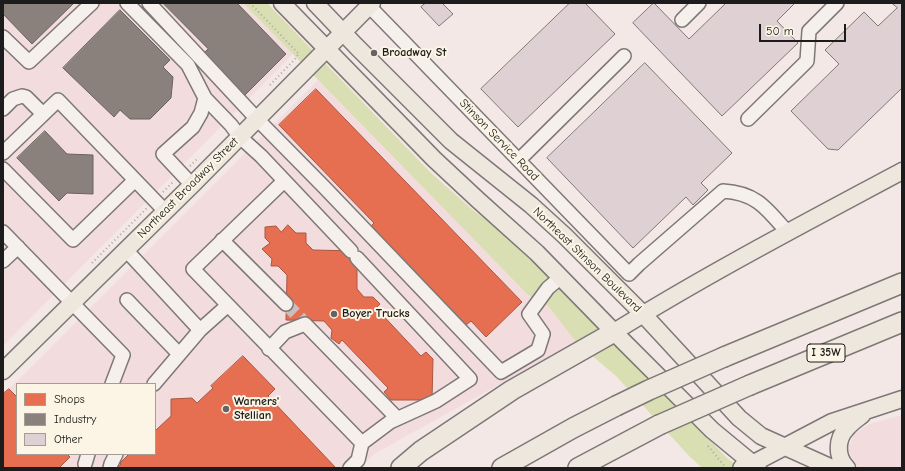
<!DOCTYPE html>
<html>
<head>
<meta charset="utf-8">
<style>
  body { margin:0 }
  #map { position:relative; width:905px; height:471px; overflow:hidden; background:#f4e8e7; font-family:"Comic Neue",sans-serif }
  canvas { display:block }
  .frame { position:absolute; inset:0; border:4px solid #1c1c1c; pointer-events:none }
  .legend { position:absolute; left:16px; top:383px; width:140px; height:72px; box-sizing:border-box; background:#fcf5e5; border:1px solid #a29e95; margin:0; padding:5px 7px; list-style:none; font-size:12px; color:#1c1c1c }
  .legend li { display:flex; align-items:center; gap:8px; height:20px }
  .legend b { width:20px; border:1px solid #a29e95 }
  .scale { position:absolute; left:759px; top:24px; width:87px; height:18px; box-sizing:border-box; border:2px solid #1c1c1c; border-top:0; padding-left:5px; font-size:12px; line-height:14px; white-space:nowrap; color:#1c1c1c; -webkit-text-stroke:3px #fcf5e5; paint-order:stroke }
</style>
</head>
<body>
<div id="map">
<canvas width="905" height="471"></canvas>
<div class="frame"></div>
<ul class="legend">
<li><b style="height:11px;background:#e76f51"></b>Shops</li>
<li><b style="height:11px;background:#8a817c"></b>Industry</li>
<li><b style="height:11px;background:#dfd0d3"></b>Other</li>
</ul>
<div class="scale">50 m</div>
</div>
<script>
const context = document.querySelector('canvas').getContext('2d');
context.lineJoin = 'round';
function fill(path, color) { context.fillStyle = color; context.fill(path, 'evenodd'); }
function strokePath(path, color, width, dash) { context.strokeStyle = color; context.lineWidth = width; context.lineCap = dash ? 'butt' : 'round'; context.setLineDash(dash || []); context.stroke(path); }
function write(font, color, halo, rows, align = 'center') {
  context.font = font + ' "Comic Neue",sans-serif'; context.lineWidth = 4; context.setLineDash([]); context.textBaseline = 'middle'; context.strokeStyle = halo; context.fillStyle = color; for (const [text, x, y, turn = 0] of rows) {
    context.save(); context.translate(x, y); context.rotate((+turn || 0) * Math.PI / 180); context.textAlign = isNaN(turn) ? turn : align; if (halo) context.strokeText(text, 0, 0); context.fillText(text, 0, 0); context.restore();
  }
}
const built = new Path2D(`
  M3,3H243L293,54L3,346Z
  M318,80L528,295L548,306L576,342L376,453L359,468H3V395ZM17,384H155V454H17Z
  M902,415V468H857L848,449L854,434L869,424Z`);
const green = new Path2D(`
  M243,3H267L431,173L474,211L499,229L535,262L728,459L742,468H702L690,457L616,376L576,342L548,306L528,295Z`);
const shops = new Path2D(`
  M316,89L522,302L486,337L471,321L466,325L371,226L374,223L279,125Z
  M288,225L296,233H306V243L313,250L357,251V289L364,297H373L380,304L376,308L421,356L426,352L433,359L432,400H391L384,392L388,388L342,340L339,344L331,338L332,330L324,321L286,320L287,275L278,266H271L272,259L262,249L270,243L265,238V227L276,226L281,232Z
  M243,356L275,389L268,396L336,468H117L121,464L120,463L129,454H155V431L171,416V399L192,398L197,403L213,388L211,386Z
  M9,389L17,397V454H67L70,457L59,468H3V394Z`);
const industry = new Path2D(`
  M3,3H74L32,44L3,14Z
  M163,3H237L286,54L242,98L201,56L208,49Z
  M120,10L170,60L163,67L173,77L171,98L150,119H130L120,110L114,117L63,68Z
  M45,131L67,154L93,155V194L67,193L59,201L17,158Z`);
const building = new Path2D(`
  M426,3H442L453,14L439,26L421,7Z
  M570,3H585L615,34L518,127L481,89Z
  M654,3L689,39L726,3H795L777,21L798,43L722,116L633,23Z
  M892,3H902V88L838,150L828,149L791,111L839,64L825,50L864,12L878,26L897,8Z
  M645,63L732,153L701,183L708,190L693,205L686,197L633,248L547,158Z`);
const minorTunnel = new Path2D(`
  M286,304L302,320`);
const path = new Path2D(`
  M250,3L299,54
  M270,85L295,59L299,53
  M190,166L198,158
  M163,192L174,181
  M92,263L147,208
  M708,446L726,468`);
const minor = new Path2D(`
  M127,3L188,65L205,98L231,125L240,137L261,156L351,251
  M149,3L257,119L325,188L501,372L538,350L543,334L529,314L548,288L561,277
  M369,6L629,274L639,264L723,191C757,193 767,209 788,233
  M682,20L699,3
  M3,37L29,62L92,3
  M3,109L13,99L22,96L26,97L43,114
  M748,119L807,61L809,31L837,3
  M3,153L58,100L165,211
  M519,160L624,56
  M3,169L73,240L135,180
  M284,181L193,269L362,443L390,422L436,401L470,379L357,258
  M192,185L163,154L193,127L201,113L205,98
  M3,232L123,355L112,384
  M222,240L286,304
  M126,250L200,330L154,384
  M3,261L18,247
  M127,300L179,354
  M200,330L228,305
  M269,349L285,332L305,324L397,418
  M85,464L88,454
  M110,468L111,464L116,454
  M350,468L358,460L362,443`);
const major = new Path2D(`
  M282,3L434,159L478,200L537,253L614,332L712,430L758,468
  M315,3L356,46L451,141L531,205L565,236L643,314L739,418L761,436L832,468
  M614,332C707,274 805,223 902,171
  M3,371L192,185L372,3
  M752,464L832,422L902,399
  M847,468C836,457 836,439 847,428C851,423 857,419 862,415`);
const highway = new Path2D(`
  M724,357L902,283
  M750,385L902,322
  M401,468L421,451L512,390L614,332
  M502,468L573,428L616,406
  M578,468L659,425
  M743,468L752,464`);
const highwayBridge = new Path2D(`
  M616,406L649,390L724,357
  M659,425L750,385`);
const markers = [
  [374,53,4,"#686363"],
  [334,314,4,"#686363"],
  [226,409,4,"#686363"]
];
const shields = [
  [826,353,38]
];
const shieldNames = [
  ["I 35W",826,353]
];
const poiNames = [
  ["Broadway St",382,53],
  ["Boyer Trucks",342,314],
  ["Warners'",234,402],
  ["Stellian",234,416]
];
const streetNames = [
  ["Stinson Service Road",499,140,46],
  ["Northeast Broadway Street",188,188,-45],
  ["Northeast Stinson Boulevard",587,260,44]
];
fill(built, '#f2dcde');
fill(green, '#dadeb3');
fill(shops, '#e76f51');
strokePath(shops, '#aa5641', 1);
fill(industry, '#8a817c');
strokePath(industry, '#69635f', 1);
fill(building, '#dfd0d3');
strokePath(building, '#7d7877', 1);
strokePath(minorTunnel, '#c9bfbe', 13, [13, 6]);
strokePath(minor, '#7d7877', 16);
strokePath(major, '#7d7877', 19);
strokePath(highway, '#7d7877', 22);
strokePath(path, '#aba7a5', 2, [1, 3]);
strokePath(minor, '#f5f0eb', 13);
strokePath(major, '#eee7de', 16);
strokePath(highway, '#eee7de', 19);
strokePath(highwayBridge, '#7d7877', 22, []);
strokePath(highwayBridge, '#eee7de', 19);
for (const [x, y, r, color] of markers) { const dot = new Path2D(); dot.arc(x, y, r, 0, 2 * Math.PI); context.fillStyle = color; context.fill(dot); strokePath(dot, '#fcf5e5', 1.5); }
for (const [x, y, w] of shields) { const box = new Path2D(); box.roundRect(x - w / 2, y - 9, w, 18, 3); context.fillStyle = '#fcf5e5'; context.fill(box); strokePath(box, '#1c1c1c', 1); }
write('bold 11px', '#1c1c1c', null, shieldNames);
write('bold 12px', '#1c1c1c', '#fcf5e5', poiNames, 'left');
write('12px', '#1c1c1c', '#fcf5e5', streetNames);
</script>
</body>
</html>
